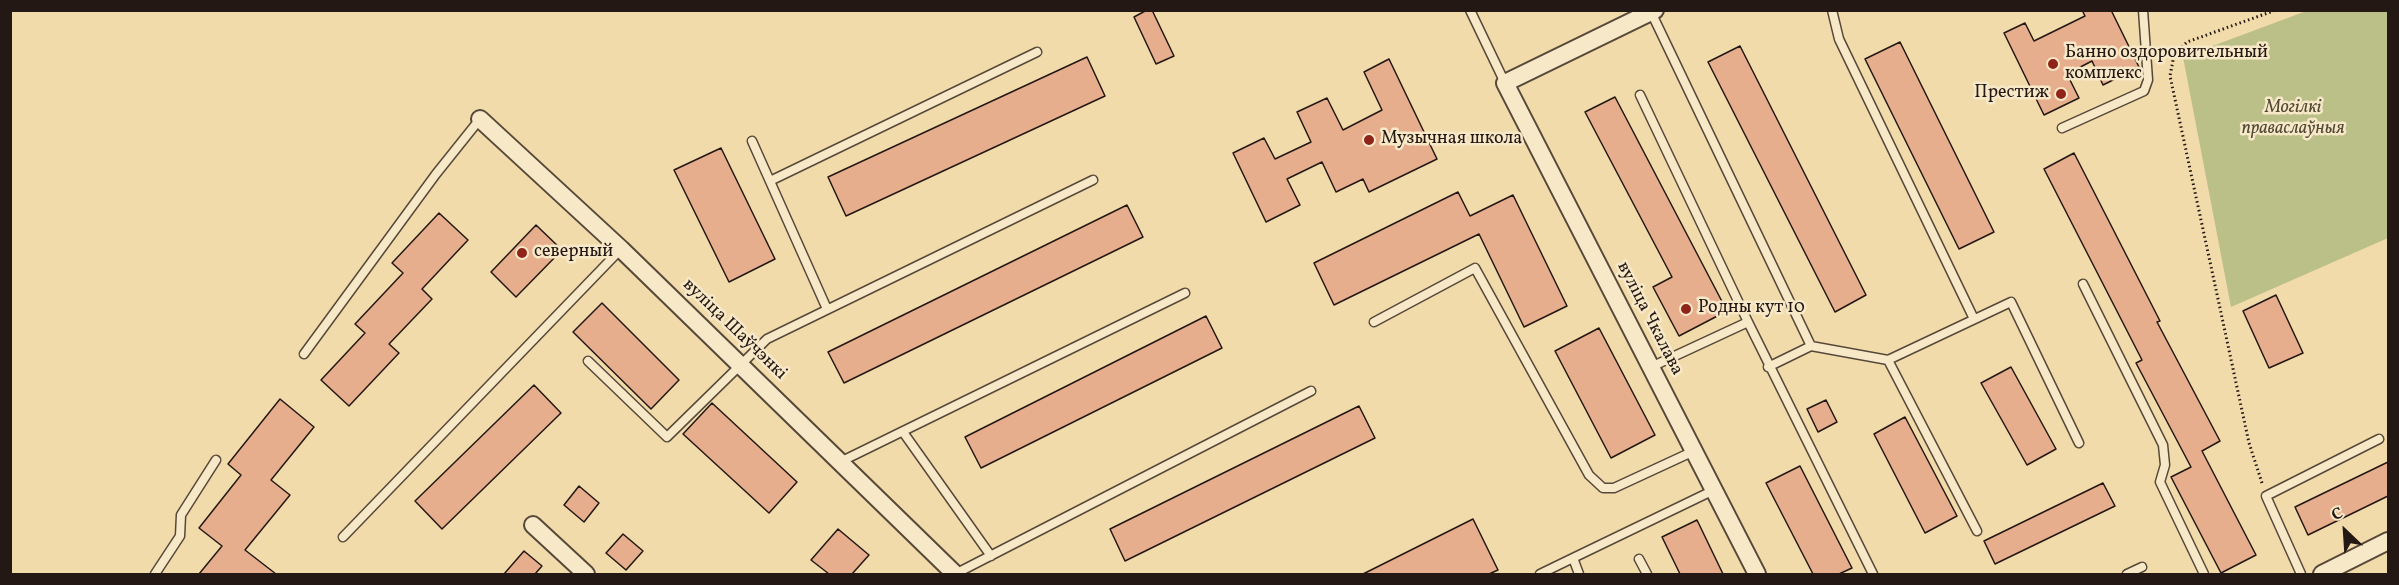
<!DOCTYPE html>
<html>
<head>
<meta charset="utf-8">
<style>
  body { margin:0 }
  #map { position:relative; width:2399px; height:585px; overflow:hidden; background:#f2dbaa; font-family:Vollkorn,serif }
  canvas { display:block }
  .frame { position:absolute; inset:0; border:12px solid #231813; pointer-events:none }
  .north { position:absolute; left:2315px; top:501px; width:60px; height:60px; -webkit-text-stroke:4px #f7e8c8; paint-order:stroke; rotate:335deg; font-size:16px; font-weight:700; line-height:24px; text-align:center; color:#231813 }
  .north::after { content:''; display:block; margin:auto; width:21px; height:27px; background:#231813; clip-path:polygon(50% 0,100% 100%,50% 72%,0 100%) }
</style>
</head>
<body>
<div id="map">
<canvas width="2399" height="585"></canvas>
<div class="frame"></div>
<div class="north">С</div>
</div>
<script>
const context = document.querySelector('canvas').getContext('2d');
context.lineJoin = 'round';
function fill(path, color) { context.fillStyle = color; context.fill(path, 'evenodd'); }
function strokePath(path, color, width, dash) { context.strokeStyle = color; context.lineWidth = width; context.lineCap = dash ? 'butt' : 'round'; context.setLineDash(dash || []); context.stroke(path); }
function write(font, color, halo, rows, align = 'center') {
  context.font = font + ' Vollkorn,serif'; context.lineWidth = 5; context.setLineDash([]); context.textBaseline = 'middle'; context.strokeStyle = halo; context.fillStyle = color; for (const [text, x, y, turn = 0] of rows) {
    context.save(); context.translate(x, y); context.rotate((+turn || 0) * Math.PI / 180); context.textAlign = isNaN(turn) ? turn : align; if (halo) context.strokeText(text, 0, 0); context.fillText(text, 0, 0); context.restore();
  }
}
const green = new Path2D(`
  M2309,10L2388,11V238L2231,307L2183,57Z`);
const building = new Path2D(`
  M1147,10H1152L1174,56L1156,64L1134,17Z
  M2082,10H2111L2139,67L2103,85L2092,61L2067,74L2079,98L2044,115L2004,33L2025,23L2034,41L2085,16Z
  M1900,42L1994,232L1959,249L1865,59Z
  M1740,46L1866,295L1835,312L1708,62Z
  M1087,57L1105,96L846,216L828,177Z
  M1389,59L1437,159L1369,192L1363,179L1336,192L1322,162L1287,179L1300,205L1266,222L1233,153L1264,138L1275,159L1311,142L1297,112L1327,98L1343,130L1382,110L1364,72Z
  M1615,97L1727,311L1679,336L1653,287L1672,277L1585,112Z
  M721,148L775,259L729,282L674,170Z
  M2074,153L2160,321L2157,322L2220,441L2202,451L2256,555L2221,573L2171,477L2191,467L2136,363L2142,360L2044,169Z
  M1458,192L1470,216L1513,195L1567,306L1524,327L1479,234L1334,305L1314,263Z
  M1127,205L1143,237L844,383L828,352Z
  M439,213L468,240L422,289L432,299L389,344L399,353L349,406L321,380L365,333L355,324L403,273L392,263Z
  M536,225L562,250L516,297L491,272Z
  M2276,295L2303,353L2269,368L2243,311Z
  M602,303L679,380L651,409L573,332Z
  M1206,316L1222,348L981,468L965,437Z
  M1599,328L1655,435L1611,458L1555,351Z
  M2011,367L2056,449L2027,465L1981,383Z
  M534,385L561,413L442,529L415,501Z
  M280,399L314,427L271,480L290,495L245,550L276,574H199L222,546L199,528L241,475L228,464Z
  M1826,400L1837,422L1818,432L1807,409Z
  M712,403L797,482L769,513L683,434Z
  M1359,406L1375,438L1125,561L1110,529Z
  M1905,417L1957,516L1925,533L1874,434Z
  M2388,462V496L2308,535L2295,507Z
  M1800,466L1852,568L1839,574H1813L1766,483Z
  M2103,483L2115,506L1995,564L1984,541Z
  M579,486L599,503L584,522L564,505Z
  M1473,519L1498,570L1489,574H1363Z
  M1697,520L1723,574H1680L1662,537Z
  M838,529L869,555L852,574H829L811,560Z
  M623,534L643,551L626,570L606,553Z
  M524,551L542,566L535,574H504Z`);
const path = new Path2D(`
  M2262,483L2249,443L2170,76L2174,55L2187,42L2276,10`);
const lane = new Path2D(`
  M1470,10L1505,83
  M1832,10L1839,39L1974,319
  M1651,12L1811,346
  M1640,95L1748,322L1651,367
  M2062,128L2144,91L2148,80L2143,10
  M752,141L827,309
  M770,181L1037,52
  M2083,284L2163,445L2165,465L2160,482L2204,574
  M1374,322L1475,268L1589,475L1603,488H1614L1694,451
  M1748,322L1873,574
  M304,354L436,174L480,119
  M1888,360L1977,531
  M588,361L667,437L767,339L1093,180
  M1768,367L1811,346L1888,360L2011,302L2079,443
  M903,432L991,556
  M840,462L1185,293
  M343,537L621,249
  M1639,559L1647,574
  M155,574L180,536L181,515L216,460
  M955,574L1311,391
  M1540,574L1573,558
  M1579,574L1573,558L1714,490
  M2127,574L2142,567
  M2301,574L2266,496L2379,439`);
const street = new Path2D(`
  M1655,10L1505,83L1757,574
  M480,119L621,249L955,574
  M533,525L586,574
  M2322,574L2388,541`);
const markers = [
  [2053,64,6,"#8f2418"],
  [2061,94,6,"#8f2418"],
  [1369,140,6,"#8f2418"],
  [522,253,6,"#8f2418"],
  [1686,309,6,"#8f2418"]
];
const poiNames = [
  ["Банно оздоровительный",2065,54],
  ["комплекс",2065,75],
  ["Престиж",2049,94,"right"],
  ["Музычная школа",1381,140],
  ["северный",534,253],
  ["Родны кут 10",1698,309]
];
const parkNames = [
  ["Могілкі",2293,109],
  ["праваслаўныя",2293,130]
];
const streetNames = [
  ["вуліца Чкалава",1649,319,63],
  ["вуліца Шаўчэнкі",734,330,44]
];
fill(green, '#bbc088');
fill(building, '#e6ae8d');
strokePath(building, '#231813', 1.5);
strokePath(lane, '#574939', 11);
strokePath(street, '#574939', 20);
strokePath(path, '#231813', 3, [1.5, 3]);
strokePath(lane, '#f7e8c8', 8);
strokePath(street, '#f7e8c8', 16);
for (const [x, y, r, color] of markers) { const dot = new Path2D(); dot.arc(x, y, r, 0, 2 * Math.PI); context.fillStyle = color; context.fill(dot); strokePath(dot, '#f7e8c8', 2); }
write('18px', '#231813', '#f7e8c8', poiNames, 'left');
write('italic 18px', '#514a36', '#f7e8c8', parkNames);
write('18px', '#231813', '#f7e8c8', streetNames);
</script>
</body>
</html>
